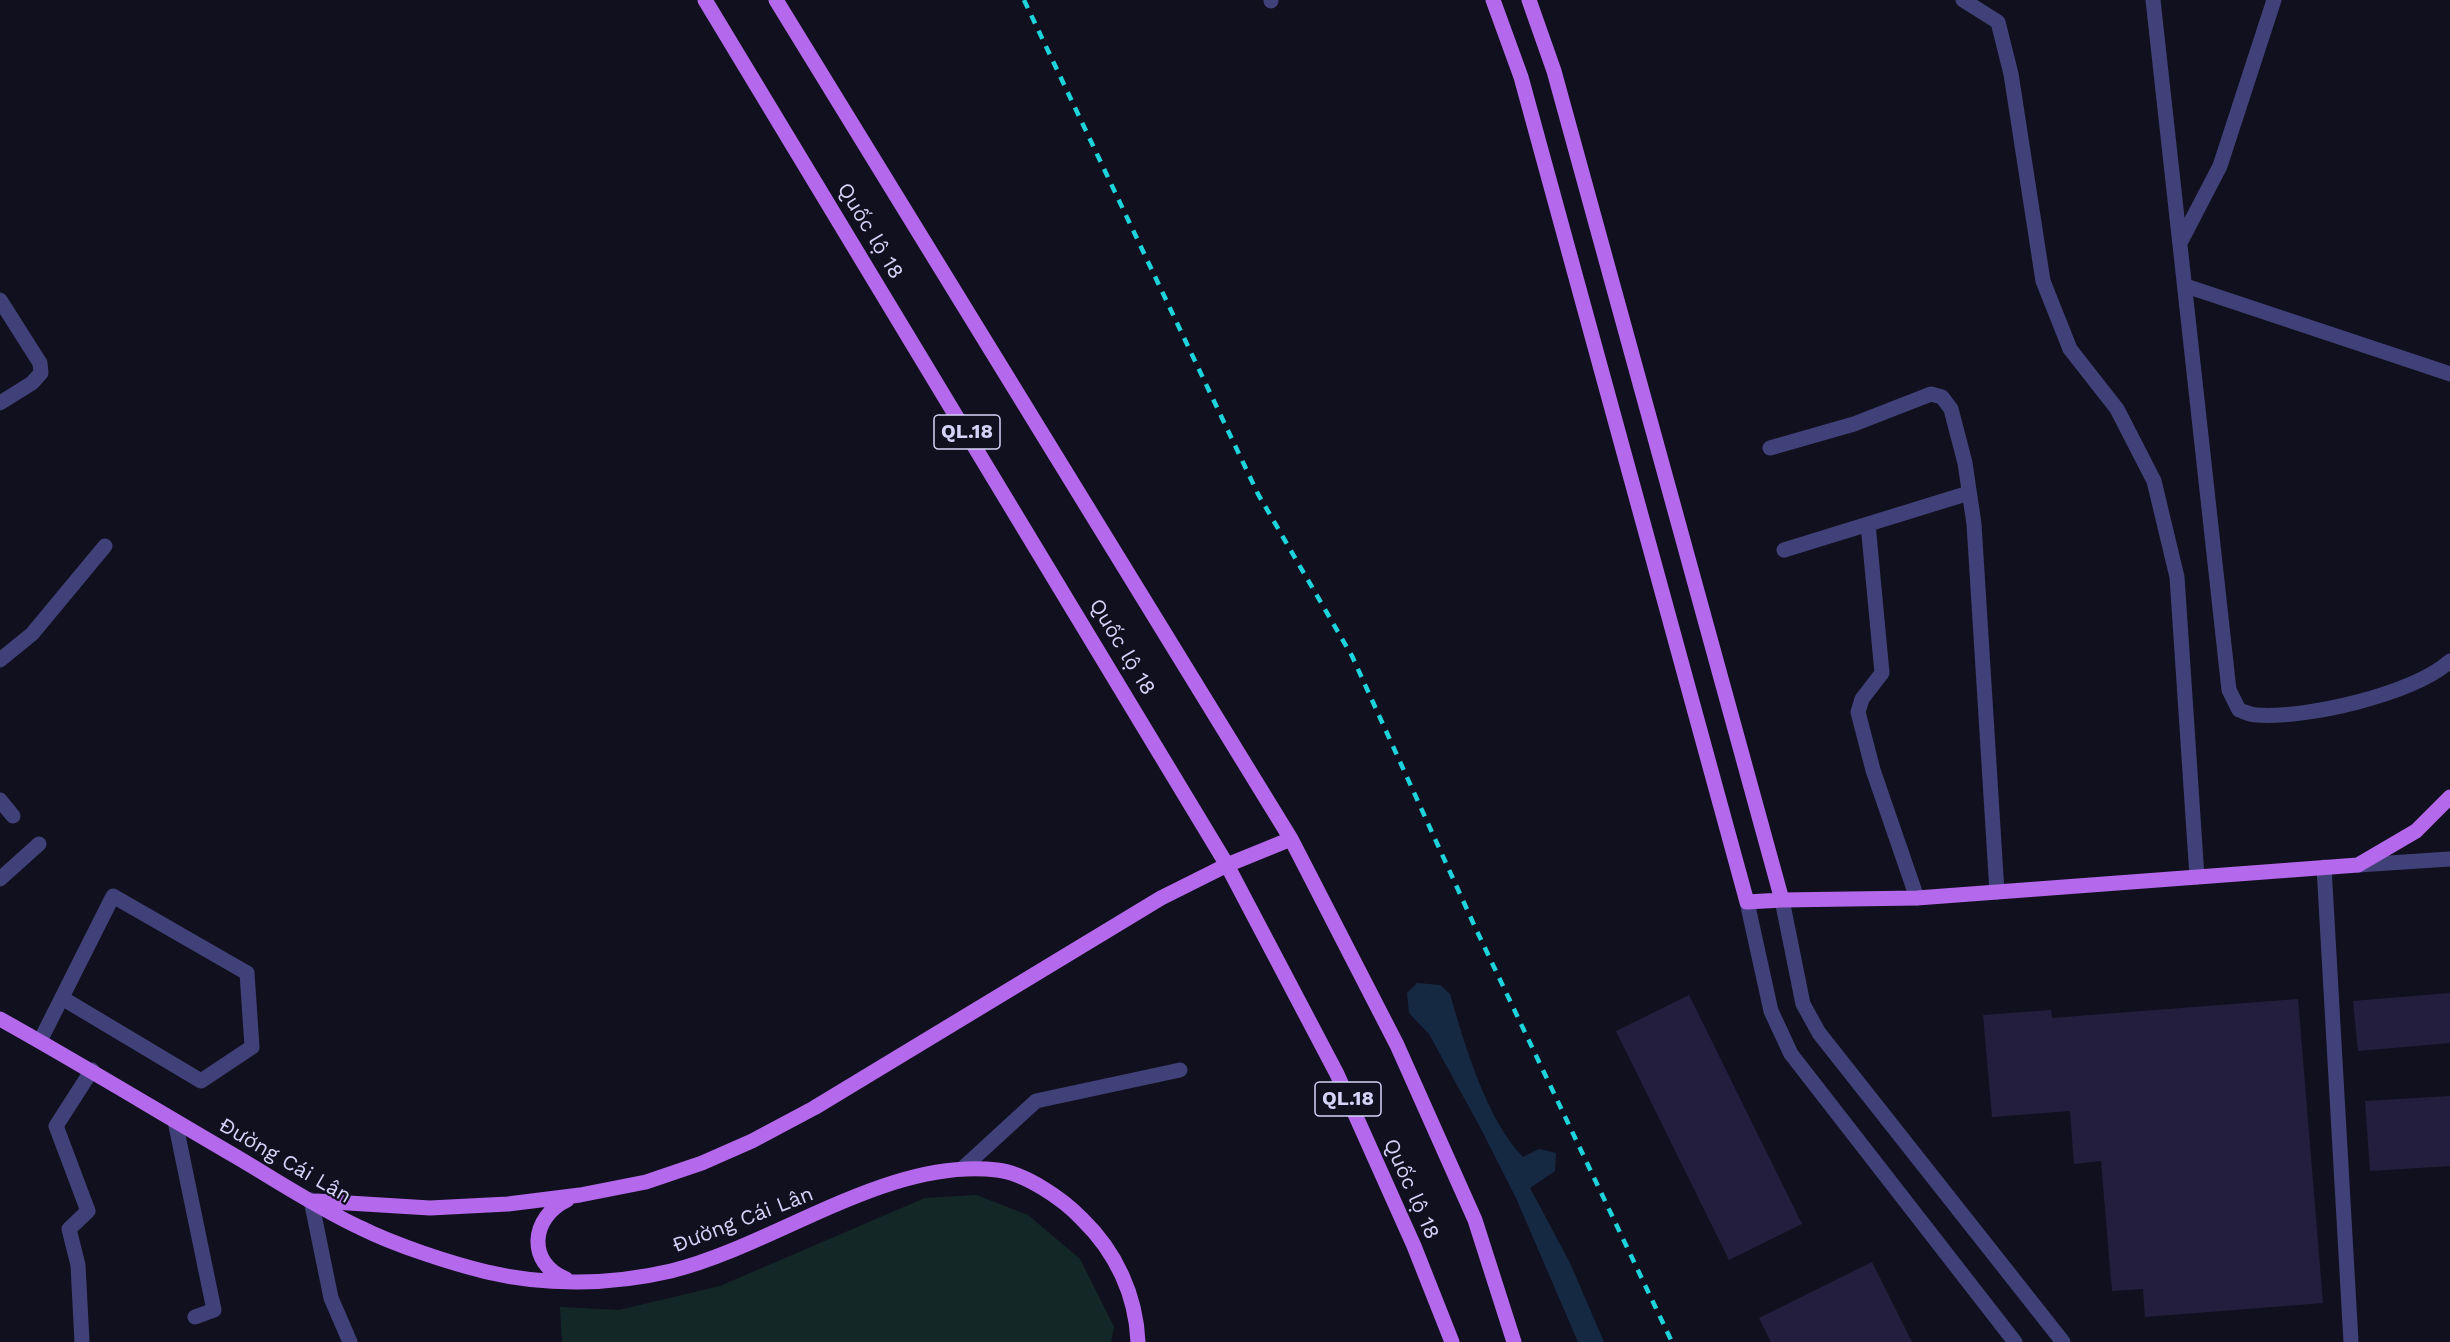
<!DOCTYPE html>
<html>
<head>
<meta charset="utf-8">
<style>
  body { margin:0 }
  canvas { display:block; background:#11101f }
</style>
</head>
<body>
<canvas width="2450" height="1342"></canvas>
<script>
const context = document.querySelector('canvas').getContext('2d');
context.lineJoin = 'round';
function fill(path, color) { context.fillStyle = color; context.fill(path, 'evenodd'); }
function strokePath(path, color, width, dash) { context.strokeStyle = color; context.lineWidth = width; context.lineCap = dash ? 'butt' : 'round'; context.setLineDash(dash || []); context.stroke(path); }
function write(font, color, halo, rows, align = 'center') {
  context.font = font + ' "Work Sans",sans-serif'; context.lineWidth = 4.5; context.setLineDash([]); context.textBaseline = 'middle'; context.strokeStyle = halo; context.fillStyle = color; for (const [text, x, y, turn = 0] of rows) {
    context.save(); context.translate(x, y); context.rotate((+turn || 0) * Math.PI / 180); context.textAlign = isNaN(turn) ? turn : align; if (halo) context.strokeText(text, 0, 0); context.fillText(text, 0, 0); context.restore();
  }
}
const green = new Path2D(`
  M976,1195L1028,1215L1080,1259L1114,1327L1111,1342H562L560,1307L619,1310L720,1286L925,1198Z`);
const water = new Path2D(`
  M1417,983L1440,985L1450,994C1464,1043 1487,1121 1523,1157L1539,1149L1556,1153L1555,1171L1530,1188L1570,1263L1604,1342H1578L1516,1198L1479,1125L1429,1034L1409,1013L1407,993Z`);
const building = new Path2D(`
  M2450,993V1043L2358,1051L2353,1001Z
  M1689,995L1802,1224L1729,1260L1616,1031Z
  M2298,999L2323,1303L2145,1317L2143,1289L2112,1291L2101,1161L2074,1164L2070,1111L1992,1117L1983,1015L2051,1010L2052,1018Z
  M2450,1096V1166L2370,1171L2365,1101Z
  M1872,1262L1912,1342H1771L1759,1318Z`);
const minor = new Path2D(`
  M1271,0V1
  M1963,0L1998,22L2011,74L2043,281L2070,349L2117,409L2154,481L2177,577L2197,877
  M2153,0L2229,690L2239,710C2245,712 2251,715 2257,715C2305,719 2414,694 2450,661
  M2181,241L2220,166L2274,0
  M2186,286L2450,374
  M0,300L40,363L41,373L32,383L0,403
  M1770,448L1854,424L1931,394L1942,397L1951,409L1965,463L1974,524L1997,892
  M1868,524L1882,673L1862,699L1858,712L1873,770L1917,898
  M1784,550L1969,493
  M0,660L32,634L105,546
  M0,800L13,816
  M2358,865L2450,859
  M2324,867L2351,1342
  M0,879L39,844
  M1782,900L1803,1004L1819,1033L2063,1342
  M1747,902L1771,1011L1791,1054L2015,1342
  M40,1041L113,896L247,973L252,1047L201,1081L62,998
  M175,1121L214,1310L195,1317
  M963,1168L1036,1101L1180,1070
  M311,1200L331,1298L350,1342
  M82,1342L78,1265L69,1229L88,1211L56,1126L92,1070`);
const major = new Path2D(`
  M705,0L1227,865L1337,1074L1414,1246L1452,1342
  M776,0L1291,839L1397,1045L1475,1220L1514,1342
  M1493,0L1521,77L1747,902L1782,900L1917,898L2358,865L2416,831L2450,797
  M1529,0L1554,71L1782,900
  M0,1019C79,1063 156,1110 235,1156C276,1180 318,1208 361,1228C395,1245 450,1263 487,1272C546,1286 611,1285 671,1271C776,1245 888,1157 997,1170C1025,1173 1063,1199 1082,1219C1116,1252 1136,1295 1138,1342
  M316,1201L430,1208L508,1204L580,1195L646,1182L702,1163L752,1141L814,1108L1161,898L1227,865L1291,839
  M566,1279C526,1263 531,1217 567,1200`);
const rail = new Path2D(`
  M1024,0L1258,494L1352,656L1475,927L1672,1342`);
const shields = [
  [967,432,66],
  [1348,1099,66]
];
const shieldNames = [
  ["QL.18",967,432],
  ["QL.18",1348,1099]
];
const streetNames = [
  ["Quốc lộ 18",870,231,59],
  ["Quốc lộ 18",1122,647,59],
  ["Đường Cái Lân",285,1161,30],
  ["Quốc lộ 18",1411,1189,66],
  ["Đường Cái Lân",743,1220,-21]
];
fill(green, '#132826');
fill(water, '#152943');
fill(building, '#231e3e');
strokePath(minor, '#404178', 15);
strokePath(major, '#b468eb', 15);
strokePath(rail, '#1dd3dc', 4.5, [9, 8]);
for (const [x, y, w] of shields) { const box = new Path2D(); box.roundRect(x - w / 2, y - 17, w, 34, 4.5); context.fillStyle = '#11101f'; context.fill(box); strokePath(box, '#d6d3f9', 1.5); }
write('bold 20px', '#d6d3f9', null, shieldNames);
write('21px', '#d6d3f9', '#11101f', streetNames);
</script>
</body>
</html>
